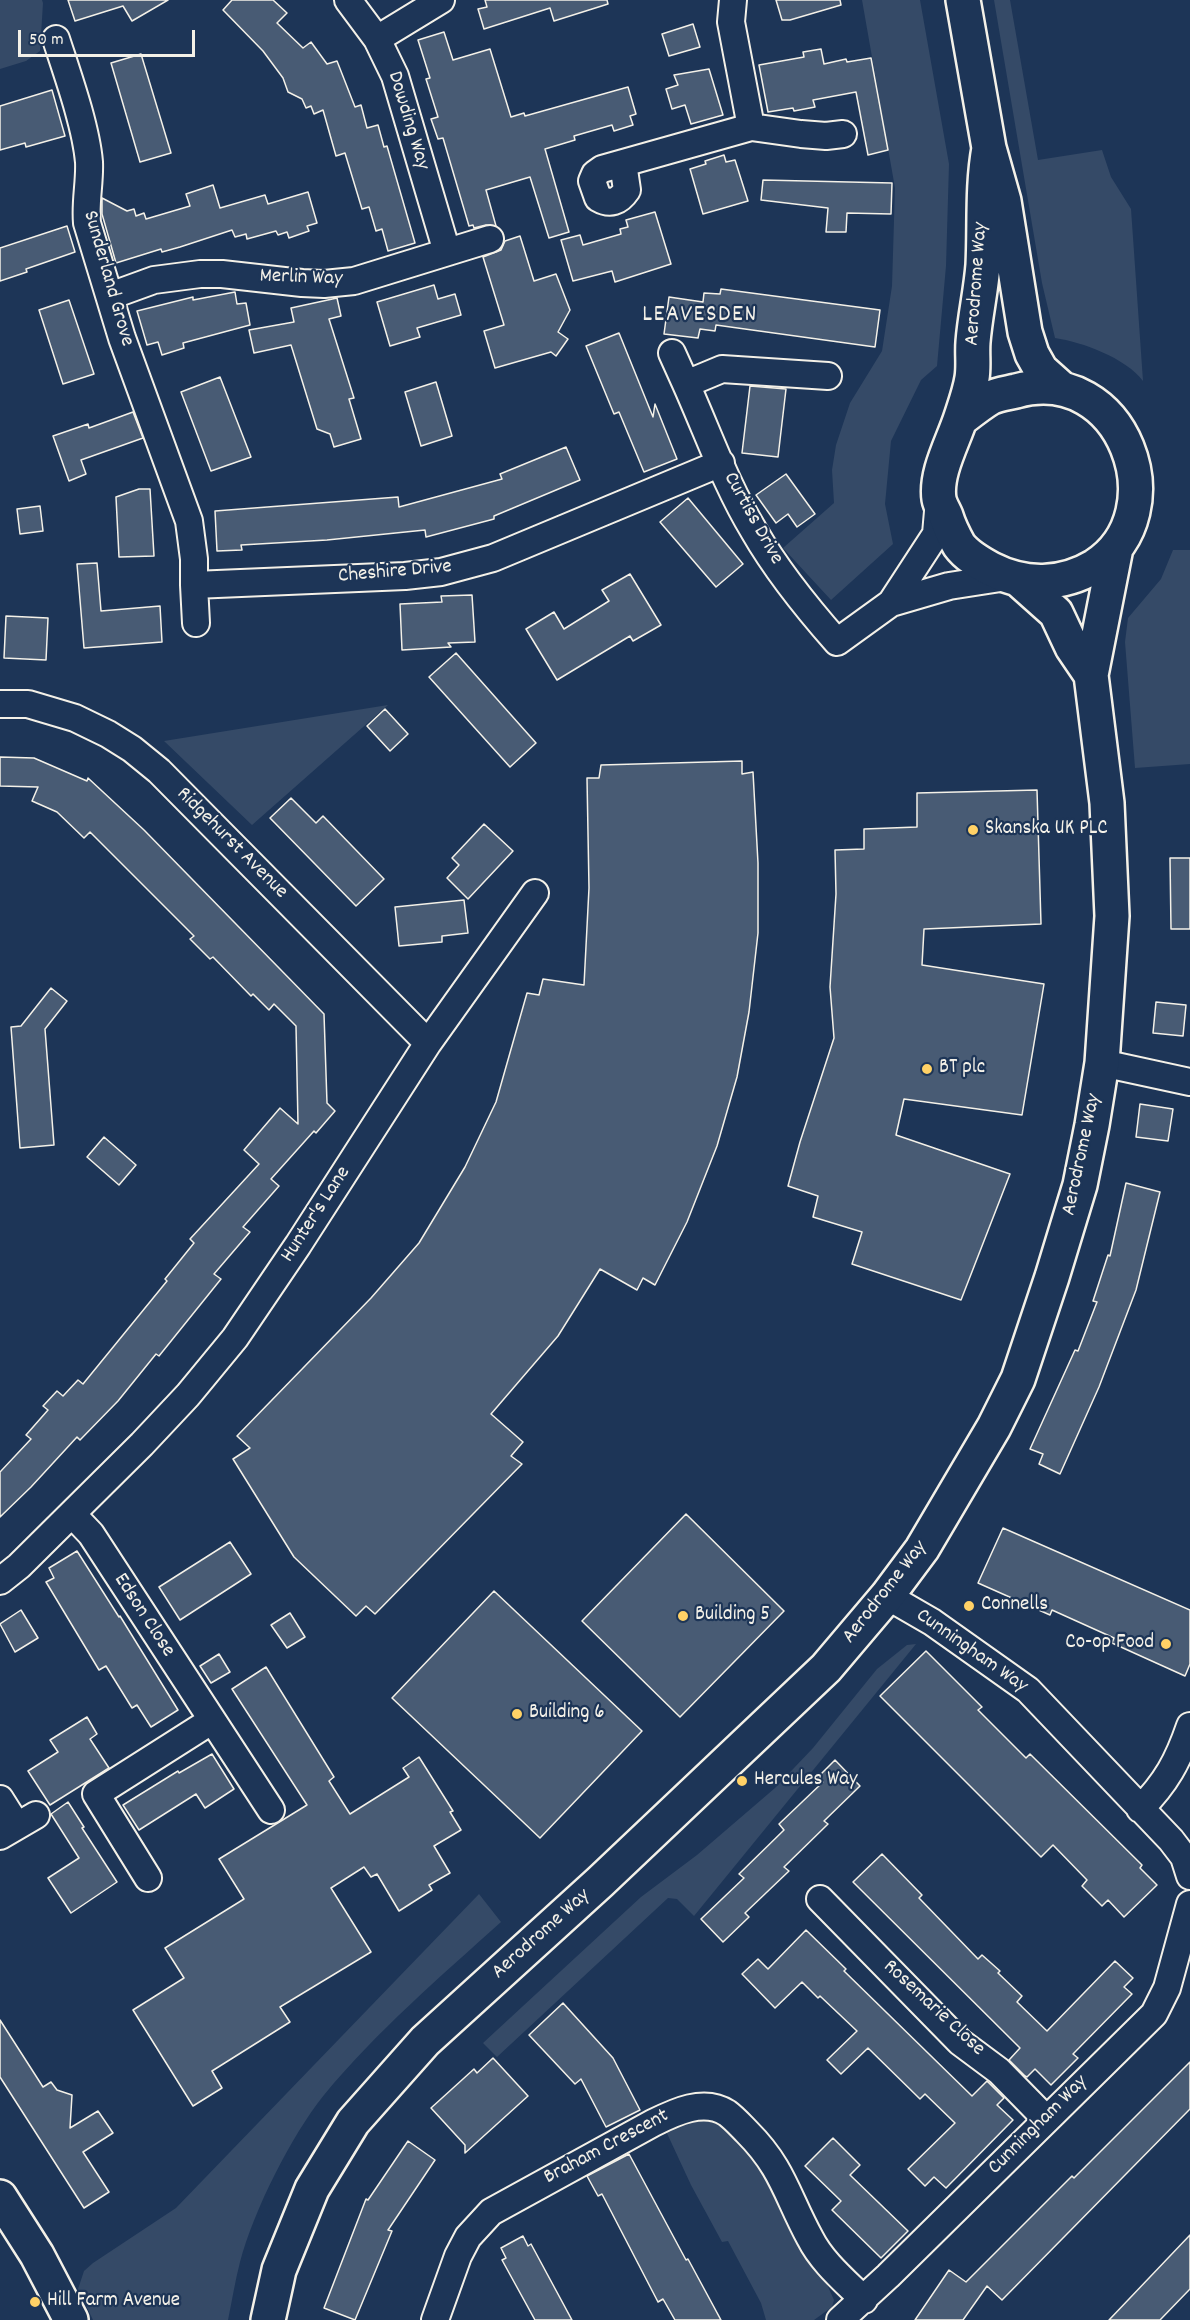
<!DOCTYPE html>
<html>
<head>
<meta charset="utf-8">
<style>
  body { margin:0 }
  #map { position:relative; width:1190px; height:2320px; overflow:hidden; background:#1d3557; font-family:Dekko,sans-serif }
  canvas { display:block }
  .scale { position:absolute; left:18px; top:30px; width:177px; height:27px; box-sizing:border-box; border:3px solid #f4f1e8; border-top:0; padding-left:8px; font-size:18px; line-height:21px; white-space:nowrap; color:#f4f1e8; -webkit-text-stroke:4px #1d3557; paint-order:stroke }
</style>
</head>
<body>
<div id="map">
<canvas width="1190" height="2320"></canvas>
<div class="scale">50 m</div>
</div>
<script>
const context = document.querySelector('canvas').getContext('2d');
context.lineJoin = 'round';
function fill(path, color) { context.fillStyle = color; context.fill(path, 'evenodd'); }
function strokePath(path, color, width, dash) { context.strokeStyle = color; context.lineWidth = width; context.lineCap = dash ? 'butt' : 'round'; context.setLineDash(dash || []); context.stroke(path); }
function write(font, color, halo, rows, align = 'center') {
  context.font = font + ' Dekko,sans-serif'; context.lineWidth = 4.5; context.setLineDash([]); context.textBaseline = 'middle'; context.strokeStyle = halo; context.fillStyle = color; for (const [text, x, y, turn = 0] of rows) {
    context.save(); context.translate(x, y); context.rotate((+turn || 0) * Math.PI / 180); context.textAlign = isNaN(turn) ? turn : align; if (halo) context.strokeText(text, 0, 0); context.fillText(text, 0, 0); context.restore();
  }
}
const green = new Path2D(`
  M0,0H42L43,3L40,51L26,61L0,69Z
  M862,0H920L949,164L946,266L937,366L921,380L891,441L885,504L893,544L831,600L783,548L834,503L832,470L836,445L850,403L882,351L892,286L895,188Z
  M994,0H1010L1038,160L1102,150L1111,177L1131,209L1143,381C1126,358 1082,342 1055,338L1042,283Z
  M1173,550H1190V764L1135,768L1125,642L1128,618L1161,579Z
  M388,705L252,825L164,741Z
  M916,1644L694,1916L677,1899L668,1898L497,2057L483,2043L641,1897L697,1855L775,1788L813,1748L877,1669L907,1645Z
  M479,1894L501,1922C440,1977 377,2031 324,2095C291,2136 254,2210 240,2262C235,2281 232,2301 228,2320H93L78,2289L84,2271L93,2263L176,2208Z
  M688,2116L717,2120L747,2145L827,2275L825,2280L834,2300L832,2307L814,2320H766L761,2303L728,2241L722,2242L691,2185L665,2129Z`);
const building = new Path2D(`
  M68,0H168L132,21L123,6L75,21Z
  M232,0H273L287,13L277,23L303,48L311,42L327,64L337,61L355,107L361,105L367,128L378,125L384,147L387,146L415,243L388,251L382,229L376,231L369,207L362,209L345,153L336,156L323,110L314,114L311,106L306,108L302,99L288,92L283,78L263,51L223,10Z
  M485,0H607L608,4L554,21L550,8L484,29L478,9L487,7Z
  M776,0H840L841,5L790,20H782Z
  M693,24L700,47L669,56L662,34Z
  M444,32L453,60L490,49L511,117L524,113L525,116L628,87L636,114L630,116L633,125L614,131L612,125L574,136L575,140L545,149L569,232L549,238L530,177L486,190L496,226L486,225L474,228L473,225L469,226L443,138L438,139L431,119L438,117L426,79L430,78L418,40Z
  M821,49L824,64L846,59L847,62L871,58L888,150L868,155L856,92L813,100L815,107L794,111L793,108L768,112L759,65L804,57L803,52Z
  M141,54L171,153L140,162L111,63Z
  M709,69L723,115L691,124L685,105L672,109L666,89L678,85L674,75Z
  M52,90L65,136L26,147L25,143L0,150V106Z
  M724,155L726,162L735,160L748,201L703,214L690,169L706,164L705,161Z
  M763,180L892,183L891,214L847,213L846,232H826L828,208L761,200Z
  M213,185L220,208L265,195L268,204L308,192L317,223L307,226L309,231L289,238L287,232L278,235L276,231L247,239L246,234L235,237L232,230L180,247L162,252L161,249L116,263L102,214V198L127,211L134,209L136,216L144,213L146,219L190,206L186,194Z
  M655,212L671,264L615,282L612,271L573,281L561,240L580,235L583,245L621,234L620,229L628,227L626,220Z
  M67,226L75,252L26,269L27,272L0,281V248Z
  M520,236L534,281L556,274L570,310L558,332L568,339L556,356L551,352L495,368L484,331L504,325L483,257L501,250L505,241Z
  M434,285L438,299L455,294L461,315L417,328L420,337L390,346L377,302Z
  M721,289L880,310L875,347L716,325L715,331L700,329L698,338L664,334L669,297L703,302L704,293L720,294Z
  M235,292L237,304L246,303L250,325L183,343L184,348L162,355L158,342L147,345L137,311L193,297V300Z
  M337,298L341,316L329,319L354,398L349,399L361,439L334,447L330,434L317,429L291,345L254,353L249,330L294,322L291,308Z
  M69,300L94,374L63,384L39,310Z
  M619,333L653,417L655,404L677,459L644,472L619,412L614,414L586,346Z
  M220,377L251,457L211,471L181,392Z
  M436,382L452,436L421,446L405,392Z
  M750,386L786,389L778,457L742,453Z
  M133,412L143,438L81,460L86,474L69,481L53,436L88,424L89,428Z
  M566,447L580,480L494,516V519L426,537L425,530L327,540L241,545L242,550L217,551L215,511L398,497L399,507L502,479L500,474Z
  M786,474L815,514L797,527L788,514L776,523L756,495Z
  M139,489H150L154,556L119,557L116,497Z
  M688,498L743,564L716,587L660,522Z
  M40,506L43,531L20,534L17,509Z
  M97,563L101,611L160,606L162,642L84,648L77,564Z
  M630,574L661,625L633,641L630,636L557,680L526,629L554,612L564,629L609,601L602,590Z
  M472,595L475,642L448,643L451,647L402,650L400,604L442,602L441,596Z
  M6,616L48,618L46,660L4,658Z
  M456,653L536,743L510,767L429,677Z
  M385,709L408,734L390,751L367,726Z
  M0,757L34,758L87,781L88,778L144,830L324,1014L327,1103L335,1111L316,1133L314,1131L271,1179L279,1186L243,1227L250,1232L214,1274L221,1279L159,1356L156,1354L118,1401L80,1440L77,1437L31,1487L0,1517V1472L31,1439L26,1435L48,1410L43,1406L57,1391L63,1396L78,1380L83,1384L167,1281L165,1279L194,1243L190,1239L259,1164L244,1150L280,1108L298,1124L296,1026L274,1004L269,1010L253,994L251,996L213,957L210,959L190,939L194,936L90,832L84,838L57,812L32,801L38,787L0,786Z
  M742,761V774L753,772L758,863V933L749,1012L737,1077L717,1146L687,1222L655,1285L643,1278L637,1290L600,1269L558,1336L491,1414L523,1442L511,1456L522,1464L375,1614L366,1606L356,1616L294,1557L233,1459L250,1448L237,1436L371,1298L419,1243L465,1167L496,1102L527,993L539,995L543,979L584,985L589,888L587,778H599L601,765Z
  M1037,790L1041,924L924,929L922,965L1044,984L1022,1115L904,1099L896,1135L1010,1174L961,1300L852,1264L862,1232L813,1217L818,1196L788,1186L800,1142L834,1038L830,987L836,894L835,850L864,849V829L917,827V793Z
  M291,798L316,823L323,816L384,879L356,906L270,818Z
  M484,824L513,851L468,899L447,878L459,865L452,858Z
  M1170,858H1190V929H1171Z
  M464,900L468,933L442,936V942L399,946L395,907Z
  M51,988L67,1001L45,1029L54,1145L20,1148L11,1027L21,1026Z
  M1156,1002L1186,1005L1183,1036L1153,1033Z
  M1140,1104L1173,1109L1168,1141L1136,1137Z
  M104,1137L136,1165L119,1185L87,1157Z
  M1126,1183L1160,1192L1136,1290L1099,1387L1060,1474L1039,1464L1043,1454L1030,1449L1075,1350L1078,1351L1097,1302L1093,1301L1108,1255L1110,1256Z
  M686,1514L784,1611L680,1717L582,1621Z
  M1003,1528L1190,1610V1664L1185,1676L1112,1643L1114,1638L1052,1610L1050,1615L978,1583Z
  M230,1542L251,1574L180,1620L159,1587Z
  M77,1551L119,1617L120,1616L178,1710L151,1727L137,1705L132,1708L106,1666L99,1670L46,1582L54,1578L49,1568Z
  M494,1591L642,1731L540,1838L392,1698Z
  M21,1610L38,1638L15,1652L0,1624Z
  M290,1613L305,1637L287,1648L271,1625Z
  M926,1651L982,1707L978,1710L1026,1758L1030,1754L1142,1865L1140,1868L1157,1885L1124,1917L1108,1900L1102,1906L1082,1886L1087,1880L1053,1845L1041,1857L880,1696Z
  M219,1654L230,1672L211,1683L200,1666Z
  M266,1667L334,1777L329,1781L350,1814L409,1777L403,1768L419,1757L453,1811L450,1812L461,1830L434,1846L450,1873L429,1885L432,1890L399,1911L377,1874L371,1877L364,1867L331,1888L371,1952L280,2007L290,2022L212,2071L222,2088L193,2106L133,2010L184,1978L165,1948L244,1899L219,1859L307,1805L232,1689Z
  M87,1717L97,1734L90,1739L109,1768L50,1805L28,1771L58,1752L50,1740Z
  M212,1754L234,1789L205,1808L196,1794L139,1830L123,1805L178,1771L179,1773Z
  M835,1760L860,1786L824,1821L828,1824L784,1867L789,1871L745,1913L749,1917L723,1942L701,1919L744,1878L739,1874L784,1830L779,1824L823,1782L818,1777Z
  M68,1802L84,1827L82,1828L117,1882L71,1913L48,1878L79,1858L51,1814Z
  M882,1854L922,1895L919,1898L978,1959L982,1955L1000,1971L998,1973L1022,1996L1017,2002L1047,2031L1115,1961L1133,1978L1124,1987L1132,1994L1073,2054L1078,2058L1051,2085L1035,2069L1027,2077L1025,2076L1009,2060L1020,2048L853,1882Z
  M806,1930L846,1969L844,1971L972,2096L987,2081L1004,2098L997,2105L1013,2120L946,2188L934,2177L925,2186L908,2169L955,2123L925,2094L920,2099L868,2048L841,2074L827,2060L857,2031L820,1996L818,1998L802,1982L775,2008L742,1974L758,1959L768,1969Z
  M563,2003L613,2058L640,2110L606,2127L581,2079L575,2084L529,2035Z
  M0,2020L43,2087L51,2082L57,2090L72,2095L70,2128L98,2111L113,2133L83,2152L109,2192L84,2208L0,2077Z
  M493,2058L528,2096L465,2153V2145L431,2108L474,2069L477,2073Z
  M1190,2062V2109L1002,2300L987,2286L963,2320H915L949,2270L966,2282L1072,2176L1074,2178Z
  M833,2138L860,2165L850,2175L908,2231L881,2258L832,2210L841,2201L805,2166Z
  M408,2141L435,2160L388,2230L392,2231L355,2320L324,2308L366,2199L368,2200Z
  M629,2154L686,2260L688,2259L721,2320H675L663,2299L658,2302L602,2194L598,2196L587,2176Z
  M1190,2235V2289L1160,2320H1109Z
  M523,2236L528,2246L531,2244L572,2320H535L502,2260L506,2258L501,2248Z`);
const street = new Path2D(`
  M348,0L377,39L395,76L447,252
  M733,0L731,22L751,127
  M56,39C67,73 86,126 89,162C90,182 85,202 87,223L122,338L189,521L194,559V585L405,576L441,572L493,558L721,463
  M377,39L441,0
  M623,163L627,190C619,202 610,205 598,198L592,181L595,174L602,169L751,127L801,134L826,136L843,134
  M110,296L154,280L200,274H222L302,283L324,284L354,281L490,239
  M672,353L686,384
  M828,376L722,369L686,384C708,433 726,485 754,531C777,571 807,608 837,642L891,603L949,586L1007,577
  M194,585L196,623
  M891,603L936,534L939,500
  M0,704H28L75,718L108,734L132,749L159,771L428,1043
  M1102,1063L1190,1082
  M72,1514L91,1534L271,1810
  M0,1581L19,1566L142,1444L188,1395L235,1338L298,1245L428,1043L535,893
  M887,1596L932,1622L1028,1690L1171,1840L1184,1857L1190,1876
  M0,1799L17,1826
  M1140,1809C1166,1783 1178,1761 1190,1726
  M0,1836L36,1815
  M148,1878L96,1794L211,1721
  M820,1899L960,2042L999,2071L1046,2119
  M435,2320L458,2256L468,2237L491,2212L653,2123C675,2112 704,2098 727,2113C734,2118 741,2126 747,2132C783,2168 787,2196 810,2238C822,2262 845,2281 864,2300
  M840,2320L888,2276L1154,2014L1167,1988L1190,1904`);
const secondary = new Path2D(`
  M963,0L989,148L1004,201L1025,332L1032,354L1041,370L1060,387
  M961,419C970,412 980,404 990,398C998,394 1008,393 1016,391C1124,361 1178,513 1095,566C1062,586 1024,586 991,569C980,563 967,556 959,545C954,536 949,526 946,516C944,511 940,505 939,499C935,473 953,442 961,417C965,405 970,391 972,378C974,366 972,354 973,342C975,316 981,291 983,265C985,226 982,187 989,148
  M1019,580L1056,613L1072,647L1091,675
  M0,2197L37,2255L71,2320
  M268,2320L279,2270L312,2189L353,2122L425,2041L600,1882L826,1668L887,1596L922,1549L994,1427L1018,1379L1052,1277L1080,1185L1092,1125L1102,1063L1112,916L1107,803L1091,675L1116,548`);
const markers = [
  [973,830,6,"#ffd166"],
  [927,1069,6,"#ffd166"],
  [969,1606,6,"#ffd166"],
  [683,1616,6,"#ffd166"],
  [1166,1644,6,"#ffd166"],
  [517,1714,6,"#ffd166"],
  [742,1781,6,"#ffd166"],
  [35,2302,6,"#ffd166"]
];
const streetNames = [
  ["Dowding Way",407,121,73],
  ["Sunderland Grove",107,279,74],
  ["Merlin Way",301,279,2],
  ["Aerodrome Way",978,284,-86],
  ["Curtiss Drive",752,519,61],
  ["Cheshire Drive",395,573,-5],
  ["Ridgehurst Avenue",231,844,45],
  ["Aerodrome Way",1083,1155,-78],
  ["Hunter's Lane",317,1215,-57],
  ["Aerodrome Way",886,1593,-52],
  ["Edson Close",143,1616,57],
  ["Cunningham Way",971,1652,35],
  ["Aerodrome Way",542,1935,-42],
  ["Rosemarie Close",933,2009,43],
  ["Cunningham Way",1039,2126,-45],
  ["Braham Crescent",607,2148,-28]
];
const poiNames = [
  ["Skanska UK PLC",985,830],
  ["BT plc",939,1069],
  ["Connells",981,1606],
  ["Building 5",695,1616],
  ["Co-op Food",1154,1644,"right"],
  ["Building 6",529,1714],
  ["Hercules Way",754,1781],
  ["Hill Farm Avenue",47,2302]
];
const quarterNames = [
  ["LEAVESDEN",700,317]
];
fill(green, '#354a67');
fill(building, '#485b74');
strokePath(building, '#f4f1e8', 1.5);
strokePath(street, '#f4f1e8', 30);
strokePath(secondary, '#f4f1e8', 38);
strokePath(street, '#1d3557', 26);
strokePath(secondary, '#1d3557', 33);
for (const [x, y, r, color] of markers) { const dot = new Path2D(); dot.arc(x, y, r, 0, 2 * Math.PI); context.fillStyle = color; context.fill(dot); strokePath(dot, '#1d3557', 2); }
write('21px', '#f4f1e8', '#1d3557', streetNames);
write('21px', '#f4f1e8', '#1d3557', poiNames, 'left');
context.letterSpacing = '1.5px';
write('24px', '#f4f1e8', '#1d3557', quarterNames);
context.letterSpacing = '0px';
</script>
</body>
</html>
